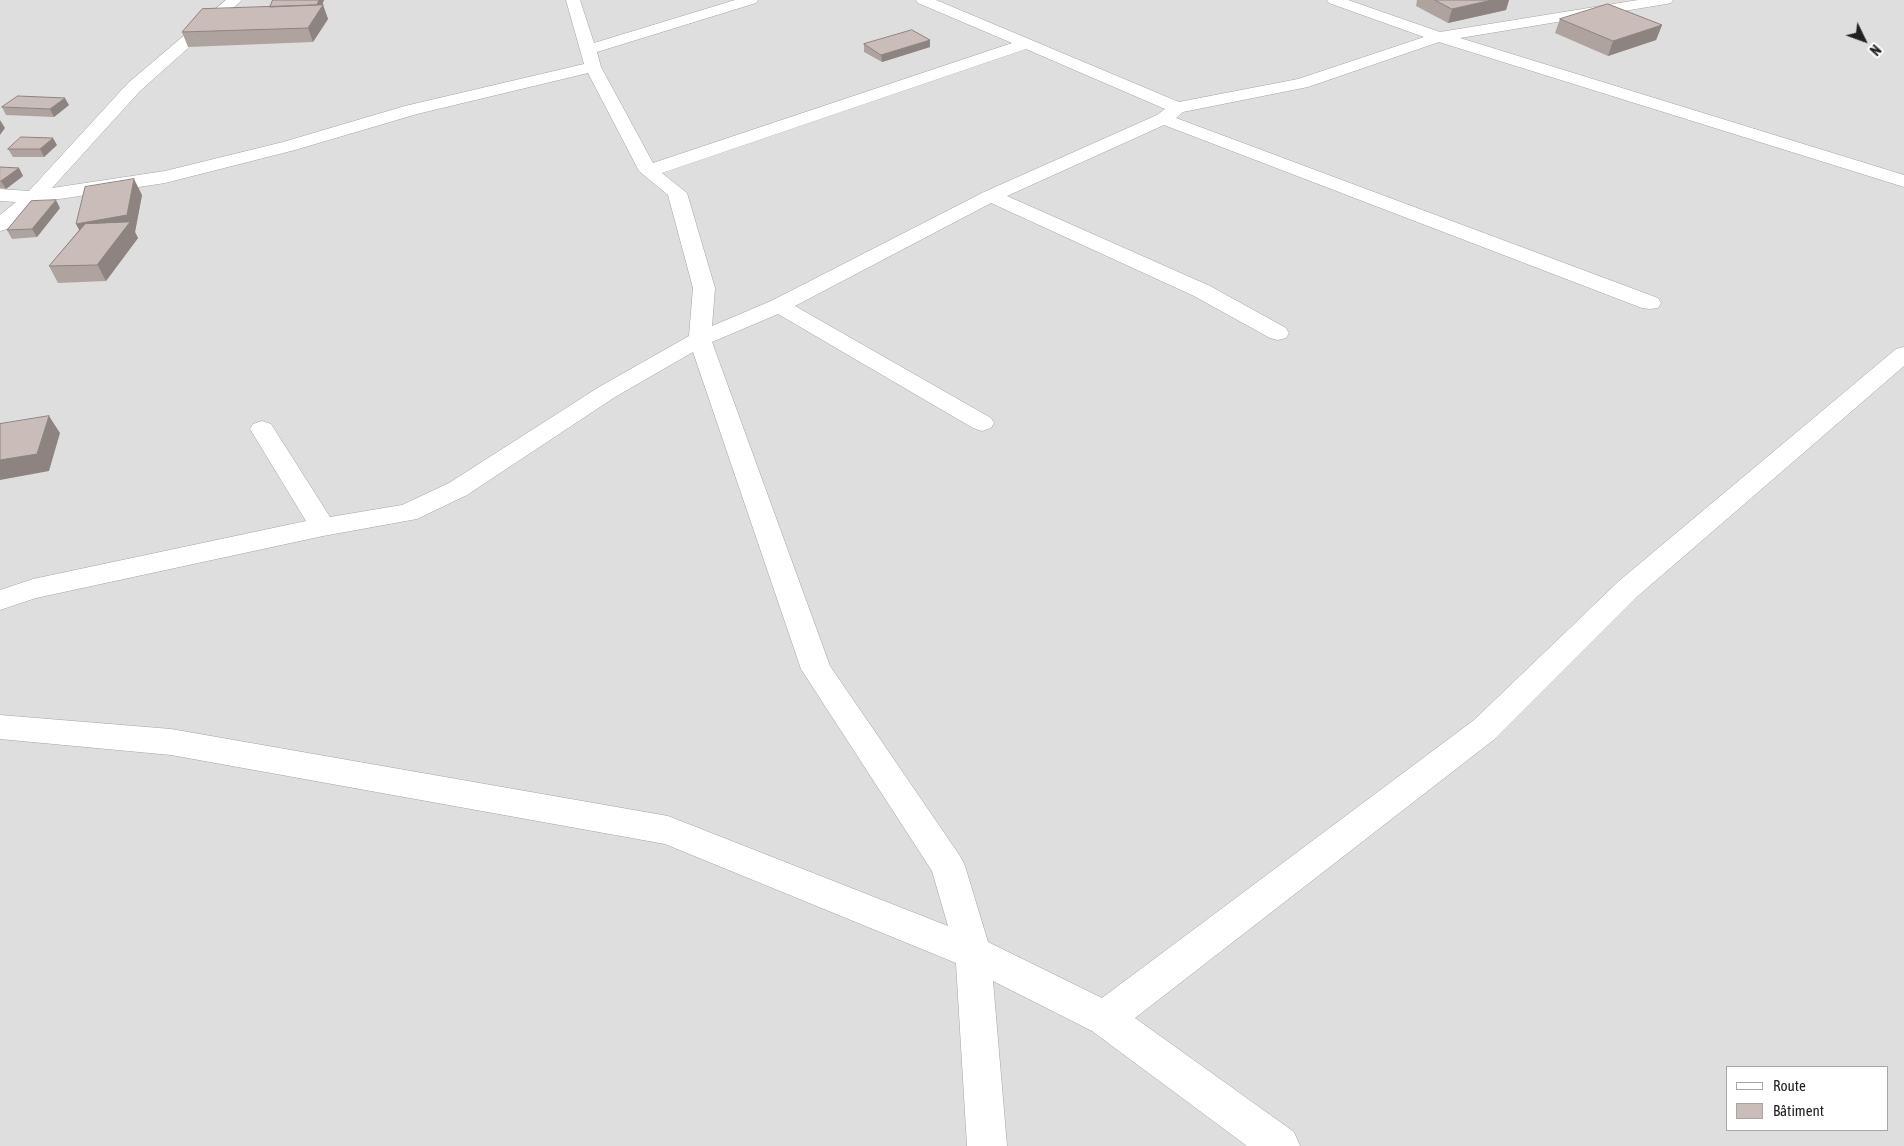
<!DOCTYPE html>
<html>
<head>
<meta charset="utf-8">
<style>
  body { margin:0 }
  #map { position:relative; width:1904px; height:1146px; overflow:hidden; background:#f2ece7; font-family:"Asap Condensed",sans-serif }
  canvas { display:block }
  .legend { position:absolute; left:1726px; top:1066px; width:162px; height:65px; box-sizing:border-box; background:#fff; border:1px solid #a6a6a6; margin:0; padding:6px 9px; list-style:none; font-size:15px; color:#212121 }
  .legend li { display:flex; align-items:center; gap:10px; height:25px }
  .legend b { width:25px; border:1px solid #a6a6a6 }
  .north { position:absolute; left:1839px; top:15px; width:50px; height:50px; -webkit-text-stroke:4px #fff; paint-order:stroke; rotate:132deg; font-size:14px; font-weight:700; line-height:20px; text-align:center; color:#212121 }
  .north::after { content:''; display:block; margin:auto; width:18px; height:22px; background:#212121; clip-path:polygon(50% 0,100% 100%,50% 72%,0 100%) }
</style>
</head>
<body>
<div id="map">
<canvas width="1904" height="1146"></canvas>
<ul class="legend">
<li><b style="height:6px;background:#fff"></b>Route</li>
<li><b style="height:14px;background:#cabdb9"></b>Bâtiment</li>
</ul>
<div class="north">N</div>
</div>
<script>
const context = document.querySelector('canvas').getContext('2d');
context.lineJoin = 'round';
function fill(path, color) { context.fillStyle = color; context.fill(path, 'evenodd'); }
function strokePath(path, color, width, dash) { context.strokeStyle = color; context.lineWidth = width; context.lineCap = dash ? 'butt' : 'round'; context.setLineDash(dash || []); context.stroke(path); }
const residential = new Path2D(`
  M0,0H1904V1146H0ZM1728,1067H1888V1130H1728Z`);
const street = new Path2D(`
  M226,0H242L140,91L52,188L165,171L283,142L405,106L584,64L566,0H580L594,43L735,0H758L756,3L597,52L601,67L653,163L1012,43L918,3L916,0H936L1179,102L1298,79L1424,37L1329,3L1327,0H1348L1440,32L1638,0H1673L1671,3L1666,4L1460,38L1904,175V187L1439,42L1308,87L1183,112L1176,118L1658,298L1661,303L1658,308L1650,309L1642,308L1164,125L1007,196L1210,286L1286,328L1289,333L1286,338L1278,340L1270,338L1194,296L991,203L795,306L991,418L994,423L991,428L982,431L973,428L778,314L712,342L830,666L960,856L965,866L988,942L1102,998L1474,720L1619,581L1896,349L1904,347V366L1639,595L1496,738L1135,1018L1294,1132L1300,1146H1247L1092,1031L993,981L1007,1146H967L956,963L665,844L171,755L0,739V715L171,729L668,816L948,926L932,871L801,669L693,352L615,397L467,495L417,519L323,536L36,598L0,610V590L33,579L306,521L250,429L253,424L262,421L271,424L330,517L402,505L449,483L599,387L689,336L693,288L668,195L639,171L588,73L417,114L295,150L165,183L40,202L7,229L0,231V215L16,202L0,201V189L29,191L128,83ZM1026,49L1165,109L1157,115L984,192L771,301L712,326L715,288L687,193L662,173Z`);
const wall = new Path2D(`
  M273,0H324L322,5H323L328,19L313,42L188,47L182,32L270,7Z
  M1417,0H1509L1506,10L1448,23L1416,6Z
  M1560,19L1662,25L1656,40L1608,56L1555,33Z
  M864,44L930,47L882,62L864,52Z
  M69,105L54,117L6,115L2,107Z
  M57,145L44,157H13L8,149Z
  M0,167L19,168L23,176L6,189L0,188Z
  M142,195L135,232L138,238L106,281L58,283L49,266L79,230Z
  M60,208L37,237L12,239L7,230Z`);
const shadedWall = new Path2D(`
  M319,0H324L321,8L323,5L328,19L313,42L308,28Z
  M1492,0H1509L1506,10L1448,23L1452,9Z
  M1662,25L1656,40L1608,56L1613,41Z
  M930,40V47L882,62L881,55Z
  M65,98L69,105L54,117L50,109Z
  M0,120L5,128L0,135Z
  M53,138L57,145L44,157L40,149Z
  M19,168L23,176L6,189L1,181Z
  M134,179L142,195L135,232L138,238L106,281L76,224Z
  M56,200L60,208L37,237L32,229Z
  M49,416L60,433L49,471L0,480V460Z`);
const building = new Path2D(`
  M273,0H319L317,5L270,7Z
  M1435,0H1492L1452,9Z
  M1608,4L1662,25L1613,41L1560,19Z
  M323,5L308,28L182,32L202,9Z
  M912,30L930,40L881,55L864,44Z
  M18,96L65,98L50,109L2,107Z
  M21,137L53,138L40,149H8Z
  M0,167L19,168L1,181H0Z
  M134,179L127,215L76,224L85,187Z
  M56,200L32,229L7,230L31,201Z
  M130,222L97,265L49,266L85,224Z
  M49,416L37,454L0,460V424Z`);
fill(residential, '#dfdede');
strokePath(street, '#a5a5a5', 1);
fill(street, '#fff');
fill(wall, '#aea39f');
fill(shadedWall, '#8d8482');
fill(building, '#cabdb9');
strokePath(building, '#8d8482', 1);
</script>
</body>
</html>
